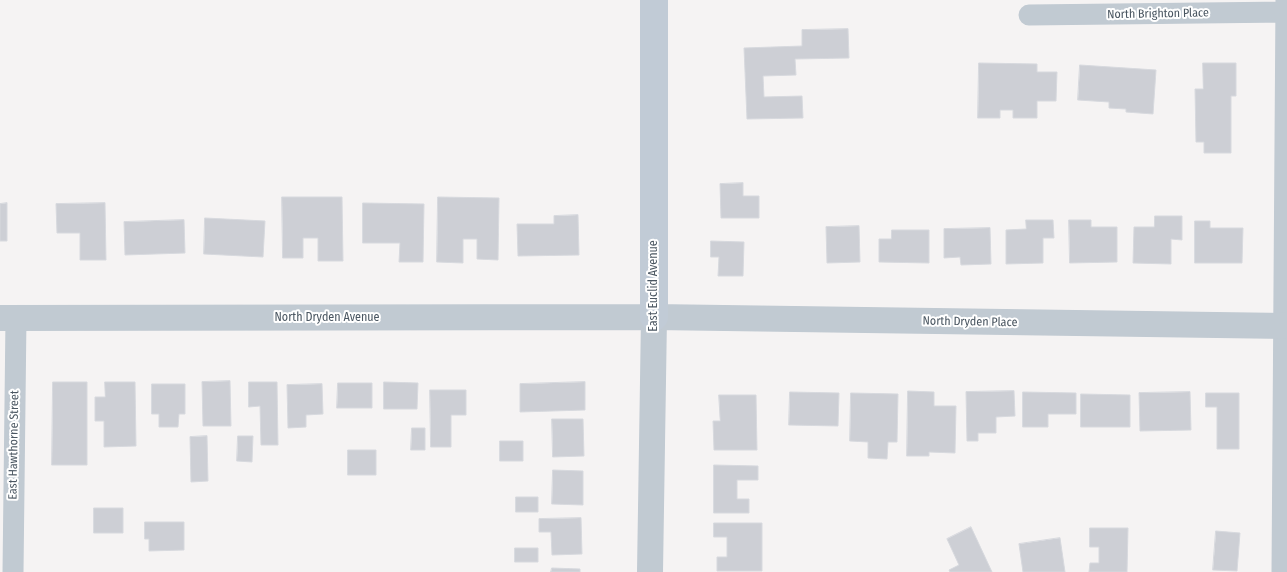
<!DOCTYPE html>
<html>
<head>
<meta charset="utf-8">
<style>
  body { margin:0 }
  canvas { display:block; background:#f5f3f3 }
</style>
</head>
<body>
<canvas width="1287" height="572"></canvas>
<script>
const context = document.querySelector('canvas').getContext('2d');
context.lineJoin = 'round';
function fill(path, color) { context.fillStyle = color; context.fill(path, 'evenodd'); }
function strokePath(path, color, width, dash) { context.strokeStyle = color; context.lineWidth = width; context.lineCap = dash ? 'butt' : 'round'; context.setLineDash(dash || []); context.stroke(path); }
function write(font, color, halo, rows, align = 'center') {
  context.font = font + ' "Fira Sans Condensed",sans-serif'; context.lineWidth = 4; context.setLineDash([]); context.textBaseline = 'middle'; context.strokeStyle = halo; context.fillStyle = color; for (const [text, x, y, turn = 0] of rows) {
    context.save(); context.translate(x, y); context.rotate((+turn || 0) * Math.PI / 180); context.textAlign = isNaN(turn) ? turn : align; if (halo) context.strokeText(text, 0, 0); context.fillText(text, 0, 0); context.restore();
  }
}
const building = new Path2D(`
  M848,29L849,58L795,59L796,75L763,76L764,97L802,96L803,118L747,119L744,48L802,46V30Z
  M979,63L1037,64V72H1057L1056,101H1037V118H1013V110H1000V118H978Z
  M1203,63H1236V96H1231V153H1204V142H1196L1195,89H1203Z
  M1080,65L1156,70L1153,114L1126,112V109L1109,108V102L1078,100Z
  M743,183V196H759V218H721L720,184Z
  M282,197H342L343,261H318V238H303V258H283Z
  M438,197L499,198L498,260L477,259V239H463V263L437,262Z
  M7,203V241H0V204Z
  M105,203L106,260H80V233H57L56,204Z
  M363,203L424,204L423,262H399L400,243H363Z
  M578,215L579,255L518,256L517,224H554V216Z
  M1155,216H1182V240L1171,239V264L1133,263L1134,227H1154Z
  M205,218L265,221L263,257L204,254Z
  M184,220L185,253L125,255L124,222Z
  M1026,220H1053L1054,238H1043V263L1006,264V230L1026,229Z
  M1069,220H1091V227H1117V262L1070,263Z
  M1195,221H1210V228H1243L1242,263H1195Z
  M859,226L860,262L827,263L826,227Z
  M990,228L991,264L961,265L960,257L944,258V229Z
  M892,230H929V263L879,262V239H891Z
  M711,241L744,242L743,276H718L719,257H711Z
  M230,381L231,426H203L202,382Z
  M53,382H87V465H52Z
  M105,382H135L136,446L104,447V421H95V397H105Z
  M249,382H277L278,445H261L260,406L249,407Z
  M384,382L418,383L417,409H384Z
  M585,382V410L520,412V384Z
  M338,383H372V408H337Z
  M152,384H185V414H179L178,427H159V414H152Z
  M322,384L323,414L306,415V427L288,428L287,385Z
  M430,390H466V415H451V447H431Z
  M908,391L934,392V406H956L955,453L929,452V456H907Z
  M1014,391L1015,416L996,417V433H978V441H967L966,392Z
  M790,392L839,393L838,426L789,425Z
  M1023,392L1076,393V414H1048V427H1023Z
  M1190,392L1191,430L1140,431L1139,393Z
  M851,393L898,394L897,442H888L887,459L868,458V442L850,441Z
  M1206,393H1239V449H1217V407H1206Z
  M1081,394L1130,395V427H1081Z
  M719,395H756L757,450H714L713,421H720Z
  M552,419H583L584,456L553,457Z
  M412,428H425V450H411Z
  M207,436L208,481L191,482L190,437Z
  M238,436H253L252,462L237,461Z
  M500,441H523V461H500Z
  M348,450H376V475H348Z
  M714,465L758,466V480H737V499H749V513H714Z
  M553,470L583,471V505L552,504Z
  M516,497H538V512H516Z
  M94,508H123V533H94Z
  M581,518L582,554L552,555L551,532H539V519Z
  M145,522H184V550L149,551V539H145Z
  M714,523H762V571H717V557H727V537H714Z
  M971,527L992,572H950L949,570L959,565L947,539Z
  M1090,528H1128L1127,572H1089L1090,563H1099V547H1090Z
  M1216,531L1240,533L1237,571L1213,570Z
  M1060,538L1065,572H1023L1019,544Z
  M515,548H538V562H515Z
  M552,568L580,569V572H551Z`);
const minor = new Path2D(`
  M1029,15L1287,12
  M13,572L16,318
  M1282,572L1286,0`);
const tertiary = new Path2D(`
  M0,318L654,317L1287,326
  M650,572L654,317`);
const secondary = new Path2D(`
  M654,317V0`);
const streetNames = [
  ["North Brighton Place",1158,14,-1],
  ["East Euclid Avenue",654,286,-90],
  ["North Dryden Avenue",327,318],
  ["North Dryden Place",970,322,1],
  ["East Hawthorne Street",14,445,-89]
];
fill(building, '#cdcfd5');
strokePath(building, '#d7d9de', 1);
strokePath(minor, '#c1cad2', 21);
strokePath(tertiary, '#c1cad2', 26);
strokePath(secondary, '#c1cbd6', 28);
write('12px', '#4a5661', '#fff', streetNames);
</script>
</body>
</html>
